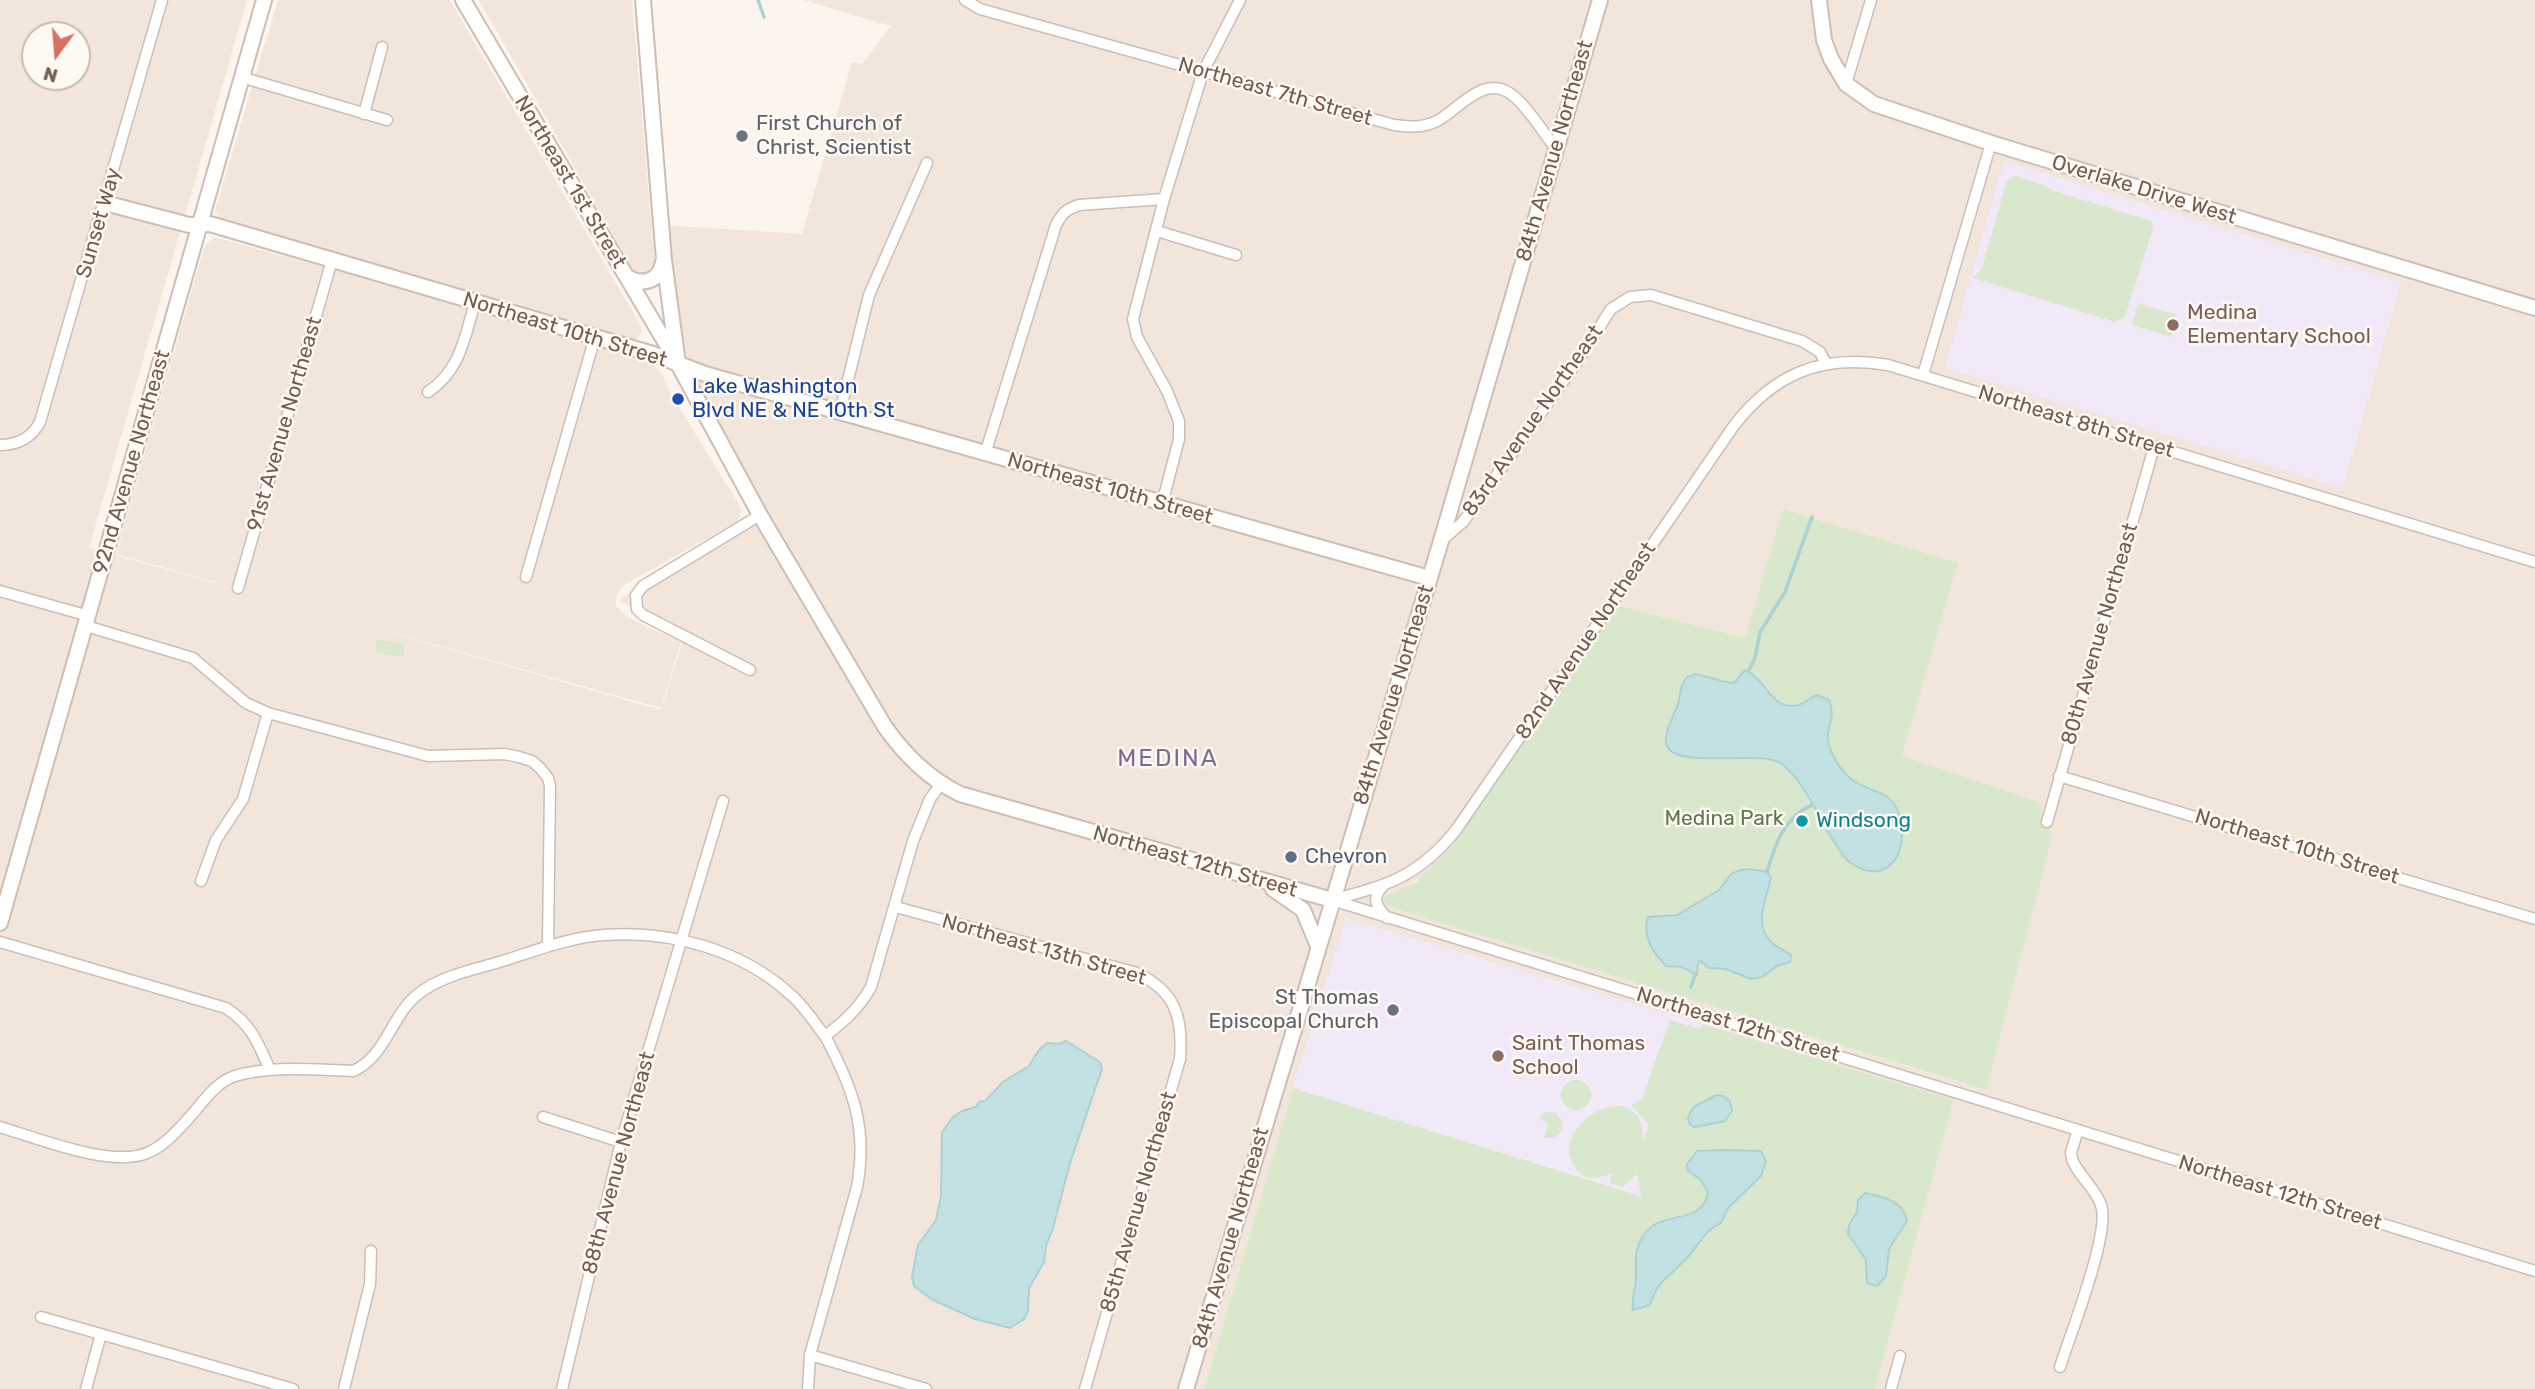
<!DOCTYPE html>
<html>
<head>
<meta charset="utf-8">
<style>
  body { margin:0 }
  #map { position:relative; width:2535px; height:1389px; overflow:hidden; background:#fbf5ed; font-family:Rubik,sans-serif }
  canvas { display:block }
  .north { position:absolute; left:21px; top:21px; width:70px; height:70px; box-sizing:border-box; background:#fef9f3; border:2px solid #c7bab2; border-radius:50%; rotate:196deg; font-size:19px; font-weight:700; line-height:28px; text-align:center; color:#755c51 }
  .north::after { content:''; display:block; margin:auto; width:24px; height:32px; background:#d77260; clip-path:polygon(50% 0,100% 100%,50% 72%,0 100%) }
</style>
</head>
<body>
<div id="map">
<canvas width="2535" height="1389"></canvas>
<div class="north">N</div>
</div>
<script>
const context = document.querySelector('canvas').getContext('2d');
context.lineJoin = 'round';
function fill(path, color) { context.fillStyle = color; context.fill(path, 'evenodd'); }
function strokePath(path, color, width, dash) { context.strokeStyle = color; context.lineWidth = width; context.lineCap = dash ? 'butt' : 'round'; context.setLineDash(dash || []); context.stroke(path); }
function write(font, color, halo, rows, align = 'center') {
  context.font = font + ' Rubik,sans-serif'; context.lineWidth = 5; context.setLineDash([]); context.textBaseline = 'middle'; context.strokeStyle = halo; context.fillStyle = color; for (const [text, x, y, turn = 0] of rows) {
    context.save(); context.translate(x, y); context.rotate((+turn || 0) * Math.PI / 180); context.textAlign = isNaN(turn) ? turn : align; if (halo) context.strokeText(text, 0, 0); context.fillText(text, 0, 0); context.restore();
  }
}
const residential = new Path2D(`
  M0,0H247L89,548L277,600L116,554L204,247L214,237L345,273L652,363L663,376L669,391L741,508L740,517L738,521L624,585L617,594L616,606L627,617L681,642L661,708L318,612L661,710L685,634L618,600L762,515L681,368L662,225L802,234L852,62L862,64L891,26L803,0H2535V1389H1875L1954,1100L1347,919L1293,1088L1204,1389H0ZM35,35H77V77H35ZM1958,563L1901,757L2040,802L1985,1090L1384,904L1383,900L1422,877L1453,844L1616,605L1745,638Z
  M278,0H450L641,326L642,331L636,339L630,340L219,219L215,210Z
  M479,0H632L655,266L654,269L647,275L637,274L633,270Z`);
const education = new Path2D(`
  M2004,161L2401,282L2343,488L1945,368Z
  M1346,919L1702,1024L1649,1198L1293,1088Z`);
const green = new Path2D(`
  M2016,176L2046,186L2051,190L2151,221L2153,228L2125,317L2115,322L1973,278L1982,268L2007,180Z
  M2138,303L2177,315L2171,337L2132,325Z
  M1783,509L1958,563L1902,756L2040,802L2052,837L1986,1090L1387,906L1382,900L1386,896L1416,882L1453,844L1616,605L1745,638Z
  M377,639L405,644L403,657L375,652Z
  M1670,1020L1700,1029L1702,1024L1954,1100L1875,1389H1204L1293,1088L1641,1196L1637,1174L1622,1187L1610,1183L1612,1173C1600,1178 1588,1182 1578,1171C1539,1128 1644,1066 1643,1141L1649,1125L1631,1105L1642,1099Z
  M1561 1095a15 15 0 1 1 30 0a15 15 0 1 1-30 0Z
  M1546,1112L1555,1113L1563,1123L1561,1132L1553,1138H1544L1548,1124L1539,1116Z`);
const water = new Path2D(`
  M1745,670C1765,677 1771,712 1798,705C1805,704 1810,697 1817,695L1829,700C1838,722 1821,730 1831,751C1836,761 1841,771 1850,778C1867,793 1892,789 1899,814C1911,853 1886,890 1848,861C1824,835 1810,786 1782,764C1762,748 1671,772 1666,743C1665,731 1673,717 1677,707C1682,695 1677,691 1687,677L1696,674L1730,683L1735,682Z
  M1750,869L1767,872L1771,878C1767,898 1752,924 1772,943C1777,948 1785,950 1791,955L1790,962L1777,966L1762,977L1751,979L1726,969L1709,968L1700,961L1698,963L1697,975L1682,967L1666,966C1653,953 1642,936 1648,917L1677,915L1719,890L1731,874L1741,870Z
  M1066,1041L1100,1062L1102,1069L1070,1163L1053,1228L1046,1246L1044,1262L1029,1288L1028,1311L1024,1319L1010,1328L975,1319L931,1299L914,1286L912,1277L918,1245L936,1220L941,1196L942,1132L953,1117L962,1111L976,1107L979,1102L985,1101L1003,1082L1029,1066L1039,1050L1047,1043L1059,1044Z
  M1716,1095L1723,1096L1730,1101L1732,1111L1725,1121L1695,1127L1690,1125L1688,1117L1694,1107Z
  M1722,1150L1761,1151L1766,1161L1761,1176L1728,1208L1721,1223C1704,1230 1699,1245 1687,1258C1671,1276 1657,1280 1650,1305L1633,1310C1631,1300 1636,1288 1636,1277C1636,1269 1635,1258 1637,1250C1650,1201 1700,1233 1708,1192L1700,1179L1688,1171L1687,1164L1697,1151Z
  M1865,1193C1883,1197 1903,1200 1907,1221L1889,1249L1886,1276L1877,1286L1867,1283L1866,1260L1848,1234L1849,1225L1857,1212L1858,1200Z`);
const stream = new Path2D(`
  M758,0L764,17
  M1748,672L1755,658L1760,632L1785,592L1812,517
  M1767,872C1775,845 1784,817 1812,805
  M1691,987L1695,975`);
const street = new Path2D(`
  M965,0L980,9L1394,125C1409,127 1423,128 1437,121C1461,108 1486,70 1516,98C1531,112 1543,132 1556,149
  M241,77L387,120
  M1846,84L1871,0
  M364,114L382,47
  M1157,231L1236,255
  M1923,375L1991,143
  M428,392C461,370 464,338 475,303
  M840,412L869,295L927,163
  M0,445C18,445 32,437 40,422L162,0
  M985,454L1056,225C1062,213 1067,209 1079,205L1164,199
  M1162,504L1179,439V421L1167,391L1137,337L1133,319L1164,199L1203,72L1240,0
  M1441,541L1463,522L1577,362L1611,309L1630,297L1651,295L1802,341L1820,352L1826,364
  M526,577L595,337
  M238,588L332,260
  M0,591L89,616
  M86,626L193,658L246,703L268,713L428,756L504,754L519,757L532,761L540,768L548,778L550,786L548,946
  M750,670L643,615L637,609L636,595L643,586L760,515
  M2059,776L2535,919
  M2047,822L2154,447
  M201,881L216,840L243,799L268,713
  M1382,887C1371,899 1377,907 1387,918
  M1332,900C1388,885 1418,877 1456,830L1733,427C1774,373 1822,354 1888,365L2535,562
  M1332,900L2535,1271
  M896,907L1137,973C1176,992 1183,1017 1180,1059L1085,1389
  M0,942L226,1008C252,1025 258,1043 270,1070
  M543,1117L621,1142
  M0,1127C37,1138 111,1168 147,1153C164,1146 175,1133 188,1119C201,1105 215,1082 235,1076C272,1065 314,1070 353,1071C385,1058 391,1016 417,995C441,975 477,969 506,960C537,950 571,937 604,935C670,930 741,949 791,995C804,1006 814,1022 825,1036
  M41,1317L293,1389
  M810,1355L926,1389
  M2060,1367C2070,1335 2111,1232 2101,1205C2095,1187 2078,1176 2072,1159L2071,1152L2078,1130
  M86,1389L101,1334
  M344,1389L370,1284L371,1251
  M562,1389L621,1142L723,801
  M808,1389L810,1355L857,1187C868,1128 853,1088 825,1036C845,1021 859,1008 871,987L913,841L930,799L941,784
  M1891,1389L1900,1356`);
const secondary = new Path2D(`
  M463,0L674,357
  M643,0L664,260L678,364L760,515L885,727C906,756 928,778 960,794L1332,900
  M1819,0L1824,40L1831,59L1846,84L1874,104L1991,143L2535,308
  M105,203L189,225L210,224L653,354L705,374L1429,578
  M626,276C642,287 660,281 663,262
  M1273,889L1303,910L1318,946
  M0,923L264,0
  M1186,1389L1441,541L1600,0`);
const markers = [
  [742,136,7,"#6b7280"],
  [2173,325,7,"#8d6e63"],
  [678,399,7,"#1a4fb4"],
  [1802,821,7,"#0f9aa8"],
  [1291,857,7,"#5c6f8a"],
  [1393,1010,7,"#6b7280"],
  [1498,1056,7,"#8d6e63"]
];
const streetNames = [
  ["Northeast 7th Street",1275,92,16],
  ["84th Avenue Northeast",1555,151,-74],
  ["Northeast 1st Street",570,182,59],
  ["Overlake Drive West",2144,190,17],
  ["Sunset Way",99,223,-74],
  ["Northeast 10th Street",565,330,17],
  ["83rd Avenue Northeast",1533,421,-55],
  ["Northeast 8th Street",2076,422,17],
  ["91st Avenue Northeast",285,424,-74],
  ["92nd Avenue Northeast",132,462,-74],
  ["Northeast 10th Street",1110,489,16],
  ["80th Avenue Northeast",2100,634,-74],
  ["82nd Avenue Northeast",1586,641,-56],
  ["84th Avenue Northeast",1394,695,-73],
  ["Northeast 10th Street",2297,847,17],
  ["Northeast 12th Street",1195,862,16],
  ["Northeast 13th Street",1044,950,16],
  ["Northeast 12th Street",1738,1025,17],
  ["88th Avenue Northeast",619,1163,-75],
  ["Northeast 12th Street",2280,1193,17],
  ["85th Avenue Northeast",1139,1202,-74],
  ["84th Avenue Northeast",1231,1238,-74]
];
const worshipNames = [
  ["First Church of",756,124],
  ["Christ, Scientist",756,148],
  ["St Thomas",1379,998,"right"],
  ["Episcopal Church",1379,1022,"right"]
];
const educationNames = [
  ["Medina",2187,313],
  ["Elementary School",2187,337],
  ["Saint Thomas",1512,1044],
  ["School",1512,1068]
];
const transitNames = [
  ["Lake Washington",692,387],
  ["Blvd NE & NE 10th St",692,411]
];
const parkNames = [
  ["Medina Park",1724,819]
];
const cultureNames = [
  ["Windsong",1816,821]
];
const serviceNames = [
  ["Chevron",1305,857]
];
const quarterNames = [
  ["MEDINA",1168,759]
];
fill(residential, '#f2e6dc');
fill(education, '#f2e9f8');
fill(green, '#d9e8cc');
fill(water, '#c3e1e3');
strokePath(water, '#aad1d4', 2);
strokePath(stream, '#aad1d4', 3.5);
strokePath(street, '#cdbdb3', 13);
strokePath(secondary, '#cfbdb1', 18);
strokePath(street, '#fff', 10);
strokePath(secondary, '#fff', 14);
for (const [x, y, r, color] of markers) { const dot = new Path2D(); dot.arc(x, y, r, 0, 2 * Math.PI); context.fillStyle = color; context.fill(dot); strokePath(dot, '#fef9f3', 2.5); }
write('21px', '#755c51', '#fef9f3', streetNames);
write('21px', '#5b616d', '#fef9f3', worshipNames, 'left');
write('21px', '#785e54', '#fef9f3', educationNames, 'left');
write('21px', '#164399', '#fef9f3', transitNames, 'left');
write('21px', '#5b794b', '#fef9f3', parkNames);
write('21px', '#0d838f', '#fef9f3', cultureNames, 'left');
write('21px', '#4e5e75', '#fef9f3', serviceNames, 'left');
context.letterSpacing = '2px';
write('24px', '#806a8f', '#fef9f3', quarterNames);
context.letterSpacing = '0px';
</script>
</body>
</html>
